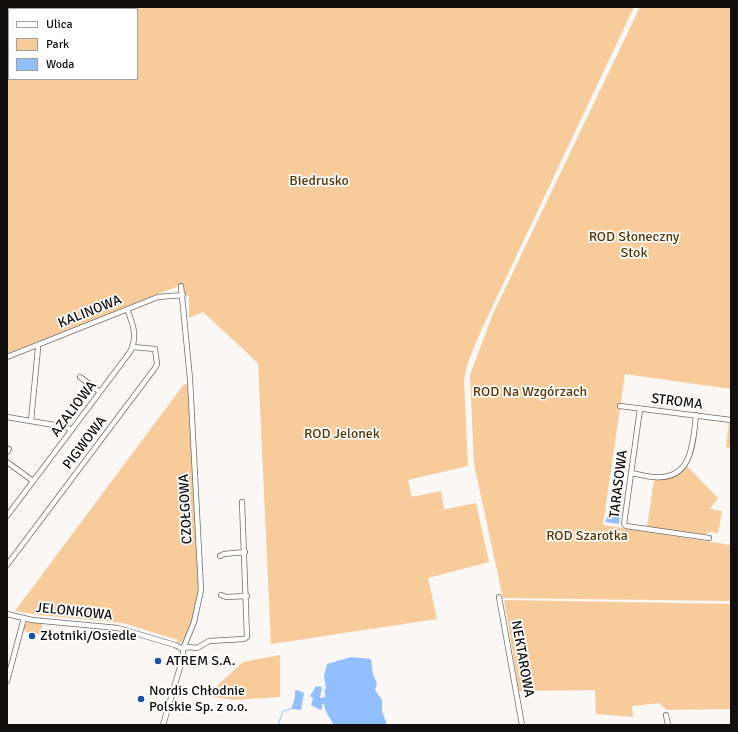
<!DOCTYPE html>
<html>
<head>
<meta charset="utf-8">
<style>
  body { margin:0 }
  #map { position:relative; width:738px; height:732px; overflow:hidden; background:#fbf7f4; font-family:Signika,sans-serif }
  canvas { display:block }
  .frame { position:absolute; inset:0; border:8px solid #100f0e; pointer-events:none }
  .legend { position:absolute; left:8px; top:8px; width:130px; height:72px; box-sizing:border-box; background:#fff; border:1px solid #9f9f9f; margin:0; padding:5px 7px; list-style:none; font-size:12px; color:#100f0e }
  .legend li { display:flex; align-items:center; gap:8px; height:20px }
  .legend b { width:20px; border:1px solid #9f9f9f }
</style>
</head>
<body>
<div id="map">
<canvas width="738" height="732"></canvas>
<div class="frame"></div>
<ul class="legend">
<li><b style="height:5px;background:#fff"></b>Ulica</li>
<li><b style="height:11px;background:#f7cb9a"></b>Park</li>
<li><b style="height:11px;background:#92bfff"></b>Woda</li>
</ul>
</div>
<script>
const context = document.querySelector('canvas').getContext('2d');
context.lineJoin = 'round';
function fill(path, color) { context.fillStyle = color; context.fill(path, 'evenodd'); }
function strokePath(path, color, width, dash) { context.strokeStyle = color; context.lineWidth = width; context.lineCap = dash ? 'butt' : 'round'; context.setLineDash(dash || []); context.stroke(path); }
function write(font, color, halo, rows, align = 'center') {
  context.font = font + ' Signika,sans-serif'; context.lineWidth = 3.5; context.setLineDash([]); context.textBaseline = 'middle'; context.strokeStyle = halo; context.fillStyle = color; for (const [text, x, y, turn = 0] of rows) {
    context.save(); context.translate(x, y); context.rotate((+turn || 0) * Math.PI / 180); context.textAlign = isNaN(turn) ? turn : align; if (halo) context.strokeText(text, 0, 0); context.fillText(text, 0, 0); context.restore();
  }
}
const green = new Path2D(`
  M7,7H634L479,335L467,365L464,381L468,466L408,480L412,497L441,491L444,509L426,513L476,503L489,562L428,578L437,619L271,644L258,363L203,312L189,318V297L178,286L7,354ZM9,9H137V79H9Z
  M640,7H731V389L625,374L603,525L731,545V601L503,598L474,464L470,375L492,316Z
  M184,384L188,385L199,589C196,607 194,627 184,642L177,643L178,640L123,623L39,615L15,611Z
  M729,422H731V448L726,447Z
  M687,466L718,498L710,509L722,511L718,533L709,532L704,536L647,527L654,480C668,480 677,475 687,466Z
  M504,600L731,604V709L667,710L659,703L632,706L633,717L596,714L595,690L519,691Z
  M28,622L42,624V632L39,634L26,632L23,629L24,625Z
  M280,655V697L234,700L206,696L243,662Z`);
const water = new Path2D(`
  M609,513L620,514L619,524L605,522Z
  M351,657L371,659L373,674L377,684L375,690L382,700V711L387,725H334C330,718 325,712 324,704H322V709L320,710L311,705L313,698L310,696L316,686L322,687L320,698L325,697V691L323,690L326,689L324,676L327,664Z
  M297,690L304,693L301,710L291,709L295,698V691Z`);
const stream = new Path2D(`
  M278,725L283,711L291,709`);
const minor = new Path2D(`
  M7,357L158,297L183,295
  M80,377L100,392
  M620,406L731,420
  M640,409L624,524L626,526L709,538
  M7,417L66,427L71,430
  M31,421L38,348L37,345
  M7,452L9,449
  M7,462L33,481
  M631,473C639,474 647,477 655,477C693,480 693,441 696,415
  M7,516L130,352C138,337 133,324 127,309
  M220,556L224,554L245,552
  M7,565L155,368L157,364L155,349L133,347
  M221,595L226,597L247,596
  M499,597L522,725
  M7,614L32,620L118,628L175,645L183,649
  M183,649L188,647L197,648L209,641L244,639L247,637L242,502
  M7,681L24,618
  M666,715L668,725
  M163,725L183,657V649L194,622L201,590L190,379L181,286`);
const markers = [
  [32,636,4,"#1653a4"],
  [158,661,4,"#1653a4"],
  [141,699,4,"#1653a4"]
];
const parkNames = [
  ["Biedrusko",319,181],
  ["ROD Słoneczny",634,237],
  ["Stok",634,253],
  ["ROD Na Wzgórzach",530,392],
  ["ROD Jelonek",342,434],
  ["ROD Szarotka",587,536]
];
const streetNames = [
  ["KALINOWA",90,312,-22],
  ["STROMA",677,402,7],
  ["AZALIOWA",74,409,-53],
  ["PIGWOWA",85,443,-53],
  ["TARASOWA",619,484,-83],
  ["CZOŁGOWA",186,509,-93],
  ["JELONKOWA",74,612,6],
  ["NEKTAROWA",522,659,80]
];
const poiNames = [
  ["Złotniki/Osiedle",40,636],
  ["ATREM S.A.",166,661],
  ["Nordis Chłodnie",149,691],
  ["Polskie Sp. z o.o.",149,707]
];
fill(green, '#f7cb9a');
fill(water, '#92bfff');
strokePath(stream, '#92bfff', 1);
strokePath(minor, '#716e6b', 6);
strokePath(minor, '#fff', 4.5);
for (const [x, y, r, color] of markers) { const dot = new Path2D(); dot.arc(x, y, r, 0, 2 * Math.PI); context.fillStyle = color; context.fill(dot); strokePath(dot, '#fff', 1.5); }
write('14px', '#5a3600', '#fff', parkNames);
write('14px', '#100f0e', '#fff', streetNames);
write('14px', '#100f0e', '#fff', poiNames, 'left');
</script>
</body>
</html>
